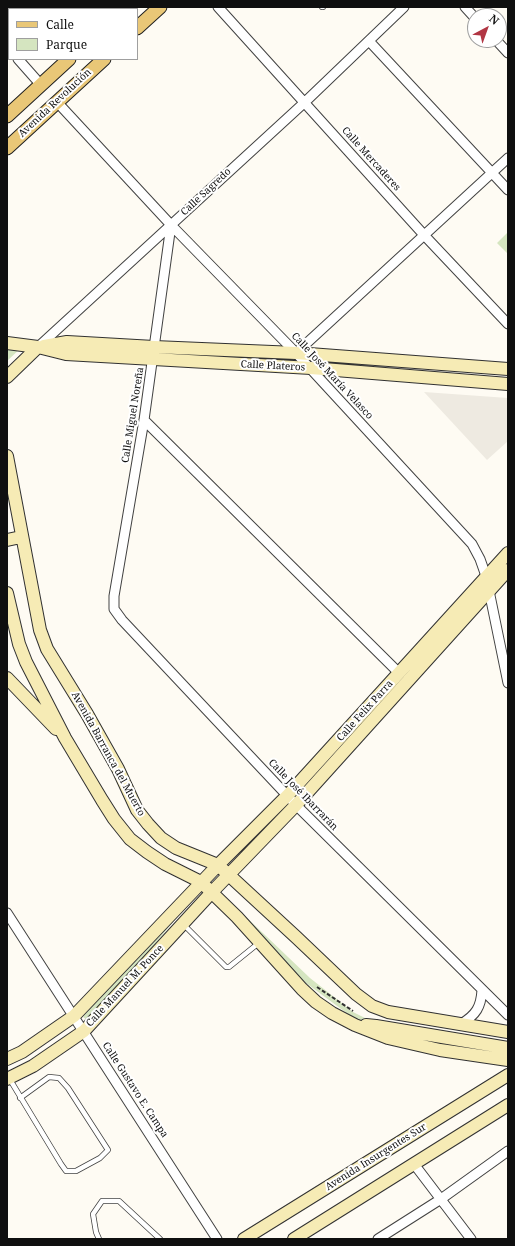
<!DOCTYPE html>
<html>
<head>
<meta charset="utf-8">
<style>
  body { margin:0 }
  #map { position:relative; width:515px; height:1246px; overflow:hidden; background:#fefbf3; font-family:"Noto Serif",serif }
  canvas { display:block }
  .frame { position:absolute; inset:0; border:8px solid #0f0f0f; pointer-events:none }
  .legend { position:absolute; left:8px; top:8px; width:130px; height:52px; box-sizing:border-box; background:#fff; border:1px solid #9f9f9f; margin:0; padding:5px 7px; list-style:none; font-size:12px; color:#0f0f0f }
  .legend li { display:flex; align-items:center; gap:8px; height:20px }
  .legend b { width:20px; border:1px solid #9f9f9f }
  .north { position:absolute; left:467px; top:8px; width:40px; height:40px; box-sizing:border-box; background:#fff; border:1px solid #9f9f9f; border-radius:50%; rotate:41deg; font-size:11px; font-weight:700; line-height:16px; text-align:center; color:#0f0f0f }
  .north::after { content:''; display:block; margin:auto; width:14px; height:18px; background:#b13643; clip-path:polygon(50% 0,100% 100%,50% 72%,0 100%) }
</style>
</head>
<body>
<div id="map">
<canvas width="515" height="1246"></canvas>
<div class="frame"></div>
<ul class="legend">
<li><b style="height:5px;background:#e9c777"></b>Calle</li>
<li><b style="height:11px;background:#d5e5c0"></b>Parque</li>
</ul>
<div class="north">N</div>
</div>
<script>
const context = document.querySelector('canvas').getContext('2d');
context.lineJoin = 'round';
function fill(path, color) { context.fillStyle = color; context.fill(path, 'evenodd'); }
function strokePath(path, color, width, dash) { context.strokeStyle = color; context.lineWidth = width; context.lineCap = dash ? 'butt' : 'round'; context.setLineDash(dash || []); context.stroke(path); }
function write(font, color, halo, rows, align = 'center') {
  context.font = font + ' "Noto Serif",serif'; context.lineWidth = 4; context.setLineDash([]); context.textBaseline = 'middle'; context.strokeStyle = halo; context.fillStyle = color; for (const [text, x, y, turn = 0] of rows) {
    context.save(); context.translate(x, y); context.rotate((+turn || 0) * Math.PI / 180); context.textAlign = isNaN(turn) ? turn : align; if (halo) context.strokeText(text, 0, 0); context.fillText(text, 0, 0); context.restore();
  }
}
const green = new Path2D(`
  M508,232V254L497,243Z
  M7,347L21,348L7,361Z
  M222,894L310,978L353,1012L381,1026L367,1028L306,983L260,942Z
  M181,898L188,904L90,1022L83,1017Z`);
const plaza = new Path2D(`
  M424,392L508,398V441L487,460Z`);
const path = new Path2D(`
  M317,987L353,1011`);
const lane = new Path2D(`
  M322,7H323
  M184,925L226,967H229L260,942
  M9,1078L61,1164L66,1171H76L100,1158L108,1150L68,1088L59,1078L49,1077L20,1098
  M99,1239L96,1232L93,1214L102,1201H119L160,1239`);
const street = new Path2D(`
  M218,7L424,235L508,324
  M465,7L475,18
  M496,40L508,53
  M369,41L508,190
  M7,47L9,50
  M18,59L41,85
  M57,102L171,225L296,353L472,544L480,559L486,576L508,683
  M171,225L144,420L114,596V609L122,620L296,805L508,1015
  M38,347L305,102L404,7
  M296,353L508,158
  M144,420L399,673
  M7,913L217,1239
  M461,1024C476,1015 481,1007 482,990
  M414,1164L471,1239
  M378,1239L441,1199L508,1151`);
const secondary = new Path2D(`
  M7,343L38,347L66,354L311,368L508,384
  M44,346L67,342L154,347L296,353L508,369
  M7,377L38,347
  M7,456L40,630L47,649L87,714L118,769L137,810L148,824L161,838L176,848L218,865L296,937L356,994L372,1006L388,1012L508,1032
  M7,540L21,537
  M7,593L19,644L26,662L65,738L102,800L114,819L130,839L147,852L165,864L201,882L237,917L302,989L316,1002L332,1013L355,1025L388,1038L440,1050L508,1060
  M7,678L56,729
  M366,1025L376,1026L508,1048
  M7,1059L22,1052L74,1016L218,865L287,796L508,553
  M7,1079L33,1066L84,1031L212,892L296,805L508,570
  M244,1239L508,1075
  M294,1239L508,1105`);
const primary = new Path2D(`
  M123,9L125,7
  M137,28L160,7
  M7,116L69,59
  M7,148L104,59`);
const streetNames = [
  ["Avenida Revolución",55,103,-43],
  ["Calle Mercaderes",371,159,48],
  ["Calle Sagredo",206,192,-43],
  ["Calle Plateros",273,366,3],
  ["Calle José María Velasco",332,376,47],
  ["Calle Miguel Noreña",133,415,-81],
  ["Calle Felix Parra",365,711,-48],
  ["Avenida Barranca del Muerto",108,754,61],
  ["Calle José Ibarrarán",303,795,46],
  ["Calle Manuel M. Ponce",125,986,-47],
  ["Calle Gustavo E. Campa",135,1090,57],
  ["Avenida Insurgentes Sur",376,1157,-32]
];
fill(green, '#d5e5c0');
fill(plaza, '#eeeae1');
strokePath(lane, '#424242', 6);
strokePath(street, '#424242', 11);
strokePath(secondary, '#313131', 14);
strokePath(primary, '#202020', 15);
strokePath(path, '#313131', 2, [4, 2]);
strokePath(lane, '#fff', 4.5);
strokePath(street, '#fff', 9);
strokePath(secondary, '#f6ebb5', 12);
strokePath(primary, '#e9c777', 13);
write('10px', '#0f0f0f', '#fff', streetNames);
</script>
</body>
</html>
